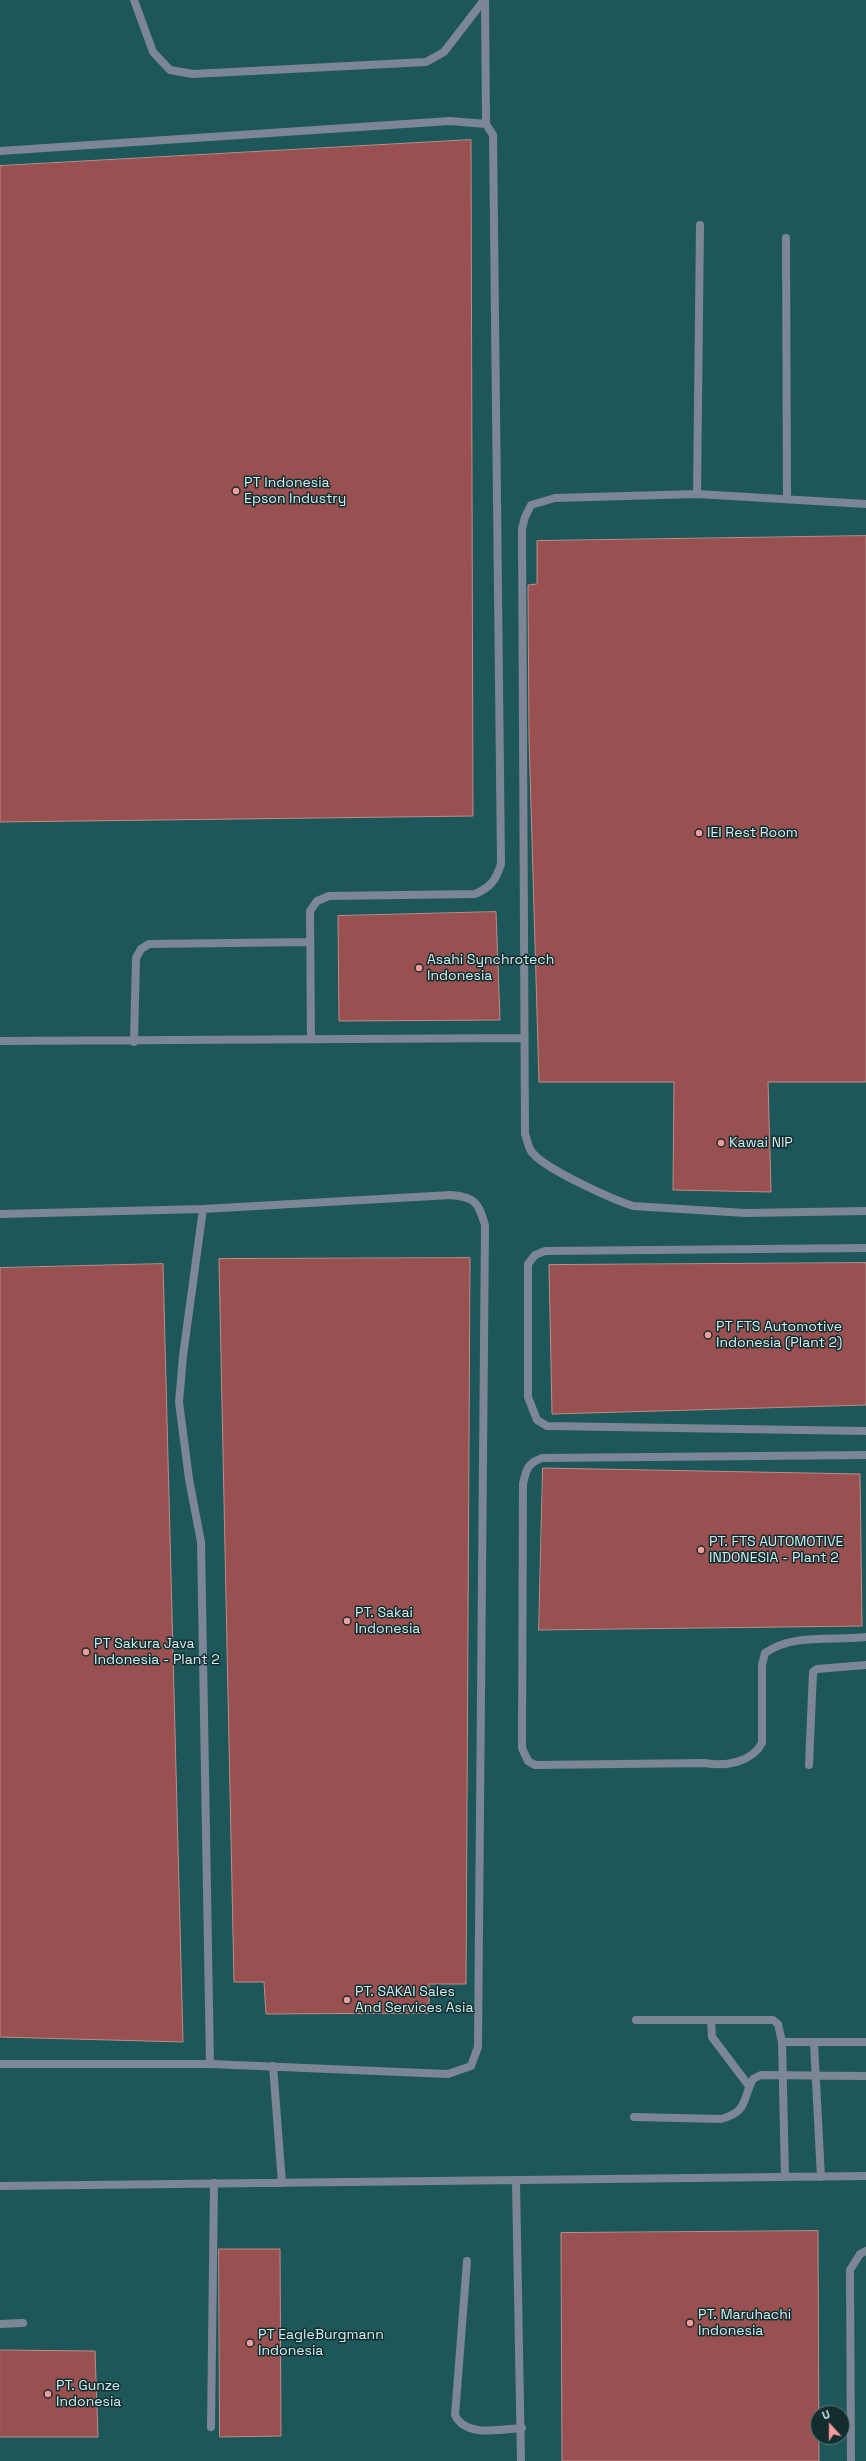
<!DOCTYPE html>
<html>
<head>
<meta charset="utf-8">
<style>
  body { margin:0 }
  #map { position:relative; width:866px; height:2461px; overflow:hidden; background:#034b4f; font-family:"Space Grotesk",sans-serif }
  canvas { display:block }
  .north { position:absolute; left:810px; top:2405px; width:40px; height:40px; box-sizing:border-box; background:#132d2e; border:1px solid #5f7b7c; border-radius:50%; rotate:339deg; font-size:11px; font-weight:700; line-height:16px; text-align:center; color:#d1eff1 }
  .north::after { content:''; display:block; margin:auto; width:14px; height:18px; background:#f59b99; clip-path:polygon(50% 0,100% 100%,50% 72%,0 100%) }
</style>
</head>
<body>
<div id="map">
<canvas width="866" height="2461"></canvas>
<div class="north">U</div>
</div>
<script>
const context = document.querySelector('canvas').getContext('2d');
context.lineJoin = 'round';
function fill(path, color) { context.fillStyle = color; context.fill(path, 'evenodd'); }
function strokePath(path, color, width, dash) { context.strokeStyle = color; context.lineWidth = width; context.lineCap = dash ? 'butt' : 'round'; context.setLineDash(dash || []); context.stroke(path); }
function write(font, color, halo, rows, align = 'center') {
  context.font = font + ' "Space Grotesk",sans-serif'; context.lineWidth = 3; context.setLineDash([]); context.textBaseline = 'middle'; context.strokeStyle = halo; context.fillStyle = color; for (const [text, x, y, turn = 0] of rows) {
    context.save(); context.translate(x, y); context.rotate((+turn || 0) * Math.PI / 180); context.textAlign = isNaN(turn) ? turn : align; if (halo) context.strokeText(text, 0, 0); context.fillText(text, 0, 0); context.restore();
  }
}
const built = new Path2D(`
  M0,0H866V2461H0ZM818,2413H842V2437H818Z`);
const building = new Path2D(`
  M471,140L473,816L0,822V166Z
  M866,536V1082H768L771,1192L673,1190L674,1082H539L529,736L528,585L537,584V541Z
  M496,912L500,1020L339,1021L338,916Z
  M470,1258L466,1984H429V2013L266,2014L264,1982H234L219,1259Z
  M866,1263V1405L552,1414L549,1265Z
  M163,1264L183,2042L0,2037V1268Z
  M543,1468L860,1474L862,1626L539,1630Z
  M818,2231L819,2461H562L561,2233Z
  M219,2249H280L281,2436L220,2437Z
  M0,2350L95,2351L98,2437H0Z`);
const service = new Path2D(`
  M134,0L153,52L170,70L193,74L426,62L444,52L484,0
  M485,0L486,124
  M0,151L450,121L486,124L493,135L501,864C496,880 491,887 475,894L329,896L317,901L310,911L311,1039
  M786,238L787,499
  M697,494L700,225
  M866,504L697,494L555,498L531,505L525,517L522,529L525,1134C527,1139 528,1146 531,1151C542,1168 612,1199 633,1206L745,1213L866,1211
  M0,1041L524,1038
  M134,1042L136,958L141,949L149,944L310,942
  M203,1209L183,1356L179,1402L189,1479L201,1542L210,2064
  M0,1214L203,1209L451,1195C475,1197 478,1202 485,1225L478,2047L471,2066L448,2074L210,2064H0
  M866,1248L545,1251L535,1255L528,1264V1397L537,1420L547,1426L866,1431
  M866,1455L542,1458C528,1463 526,1469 523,1484L522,1748L528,1761L535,1765L705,1763C726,1767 752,1762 762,1743V1665L765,1653C793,1633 834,1641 866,1637
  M809,1765L813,1672L817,1669L866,1665
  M636,2020H773L778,2024L782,2042
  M711,2020L712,2037L749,2086
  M814,2043L821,2177
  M273,2066L282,2183
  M634,2117L721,2119C748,2112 742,2100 753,2079L761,2075L866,2076
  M785,2177L782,2042H866
  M516,2181L521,2461
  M0,2186L866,2176
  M467,2261L455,2415C465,2438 502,2429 522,2428
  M0,2324L23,2323
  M211,2427L214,2183
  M851,2461L850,2270L860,2254L866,2251`);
const markers = [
  [236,491,4,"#f59b99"],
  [699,833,4,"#f59b99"],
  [419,968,4,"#f59b99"],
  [721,1143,4,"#f59b99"],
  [708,1335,4,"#f59b99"],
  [701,1550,4,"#f59b99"],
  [347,1621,4,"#f59b99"],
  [86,1652,4,"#f59b99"],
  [347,2000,4,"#f59b99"],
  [690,2323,4,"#f59b99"],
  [250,2343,4,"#f59b99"],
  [48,2394,4,"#f59b99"]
];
const poiNames = [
  ["PT Indonesia",244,483],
  ["Epson Industry",244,499],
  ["IEI Rest Room",707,833],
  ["Asahi Synchrotech",427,960],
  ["Indonesia",427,976],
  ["Kawai NIP",729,1143],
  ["PT FTS Automotive",716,1327],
  ["Indonesia (Plant 2)",716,1343],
  ["PT. FTS AUTOMOTIVE",709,1542],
  ["INDONESIA - Plant 2",709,1558],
  ["PT. Sakai",355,1613],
  ["Indonesia",355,1629],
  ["PT Sakura Java",94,1644],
  ["Indonesia - Plant 2",94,1660],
  ["PT. SAKAI Sales",355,1992],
  ["And Services Asia",355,2008],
  ["PT. Maruhachi",698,2315],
  ["Indonesia",698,2331],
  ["PT EagleBurgmann",258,2335],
  ["Indonesia",258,2351],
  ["PT. Gunze",56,2386],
  ["Indonesia",56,2402]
];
fill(built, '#1e575a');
fill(building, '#985050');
strokePath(building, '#bf8c8a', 1);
strokePath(service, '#7c8697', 8);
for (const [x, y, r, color] of markers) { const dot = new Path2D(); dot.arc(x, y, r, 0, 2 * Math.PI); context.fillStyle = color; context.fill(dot); strokePath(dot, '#132d2e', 1.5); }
write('14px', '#d1eff1', '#132d2e', poiNames, 'left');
</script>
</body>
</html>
